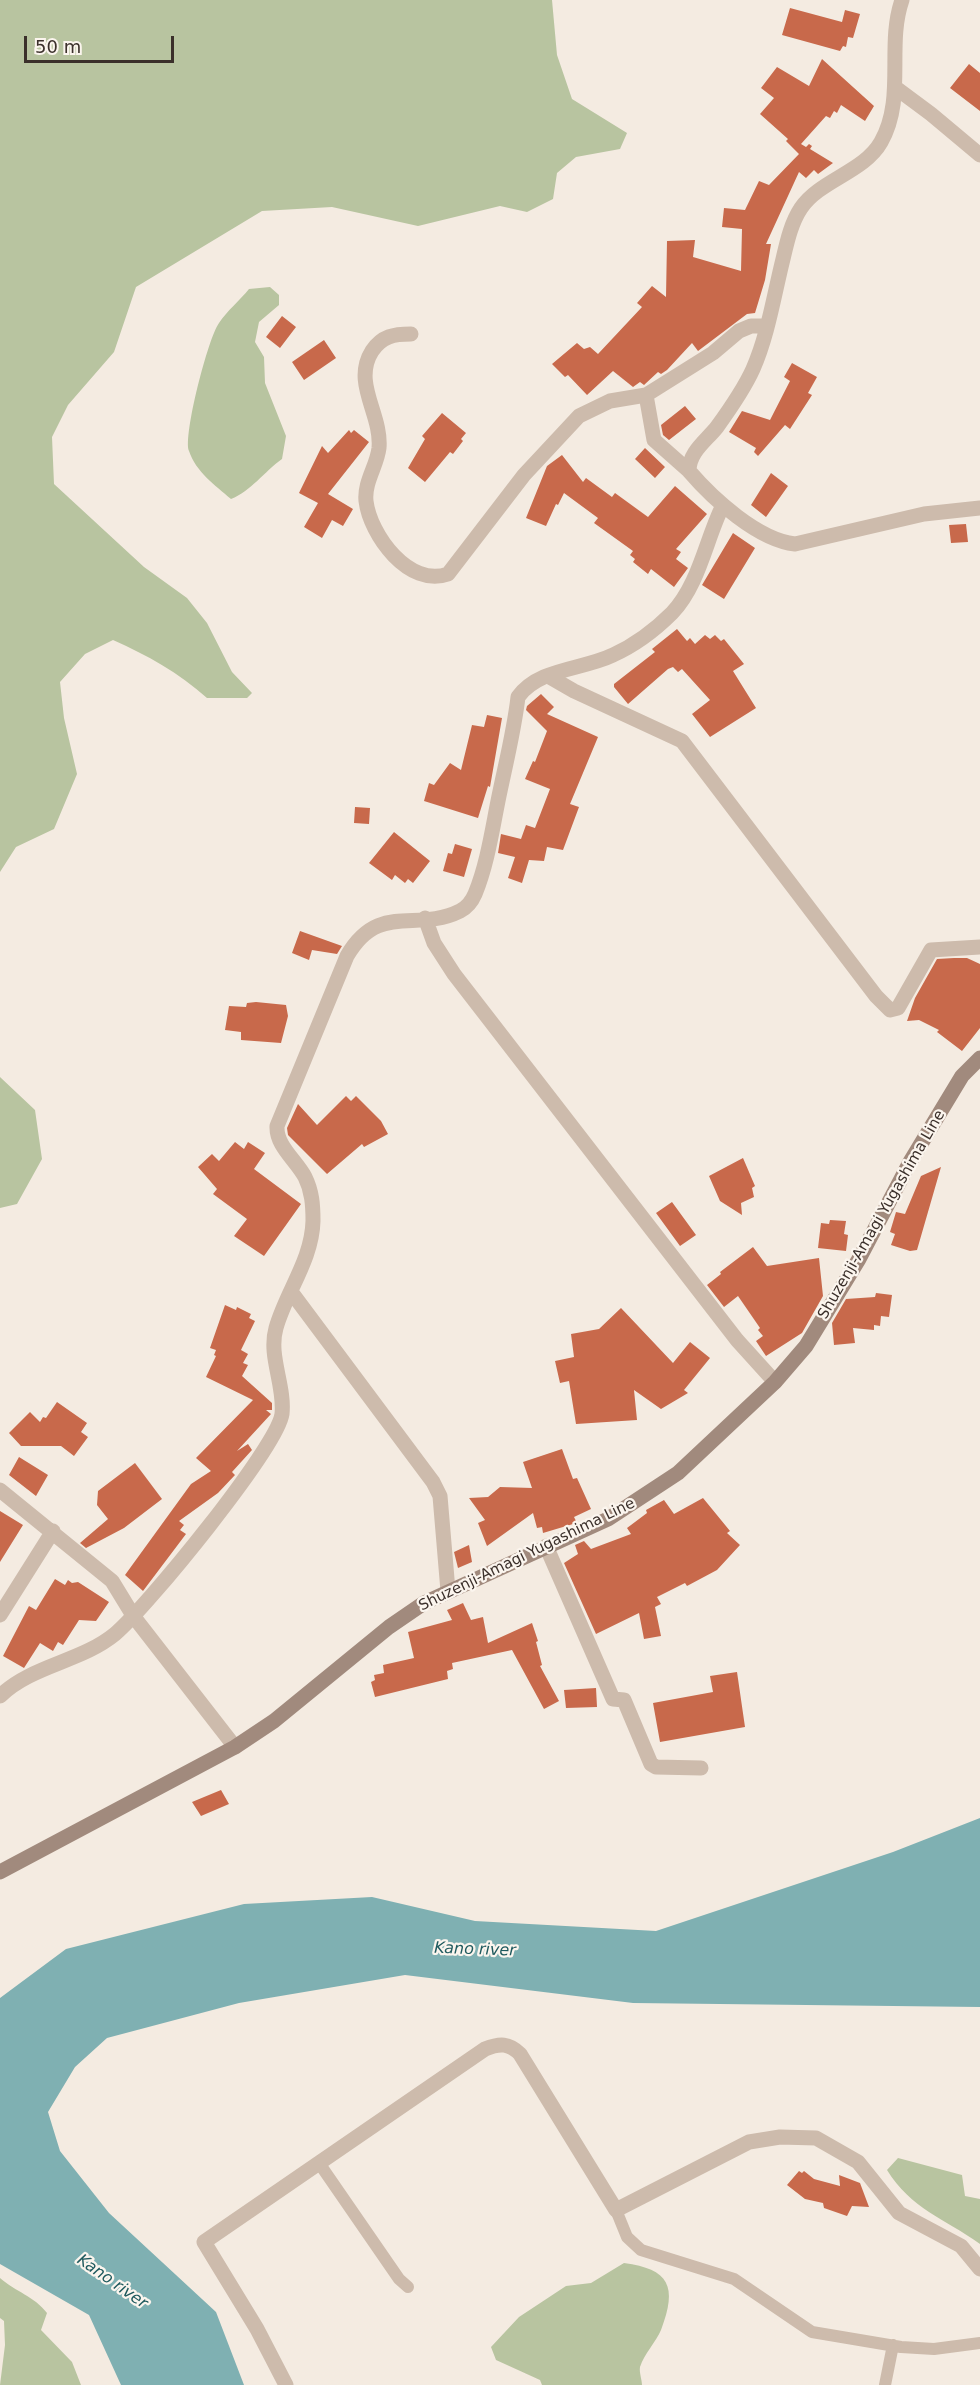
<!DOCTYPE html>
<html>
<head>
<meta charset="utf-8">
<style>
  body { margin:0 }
  #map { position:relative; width:980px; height:2385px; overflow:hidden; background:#f4ebe1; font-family:"DejaVu Sans",sans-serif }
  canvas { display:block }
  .scale { position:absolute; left:24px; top:36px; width:150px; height:27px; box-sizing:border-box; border:3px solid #3b302b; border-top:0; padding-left:8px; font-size:18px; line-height:21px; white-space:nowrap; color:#3b302b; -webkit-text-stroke:4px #fbf5ee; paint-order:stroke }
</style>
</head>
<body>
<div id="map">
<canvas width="980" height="2385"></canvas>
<div class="scale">50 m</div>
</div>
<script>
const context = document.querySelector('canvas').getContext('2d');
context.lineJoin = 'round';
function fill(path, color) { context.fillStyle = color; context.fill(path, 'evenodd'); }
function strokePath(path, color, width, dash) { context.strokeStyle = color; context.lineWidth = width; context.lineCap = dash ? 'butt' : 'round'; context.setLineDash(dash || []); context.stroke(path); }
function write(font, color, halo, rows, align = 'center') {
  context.font = font + ' "DejaVu Sans",sans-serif'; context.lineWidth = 4.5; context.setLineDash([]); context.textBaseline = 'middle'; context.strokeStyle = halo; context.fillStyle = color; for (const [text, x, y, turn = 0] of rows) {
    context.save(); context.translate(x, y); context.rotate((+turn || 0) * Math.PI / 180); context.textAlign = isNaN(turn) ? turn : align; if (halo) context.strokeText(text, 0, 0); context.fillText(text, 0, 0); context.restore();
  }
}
const green = new Path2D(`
  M0,0H552L557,55L572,99L627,133L620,149L576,157L557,173L553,199L527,212L500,206L418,226L332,207L262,211L136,287L114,352L68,405L52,437L54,484L144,567L187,598L207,623L232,672L252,693L247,698H207C179,673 147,655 113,640L85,654L60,682L64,718L77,774L54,829L16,847L0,872Z
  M270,287L279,295V305L259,322L255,342L264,357L265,383L286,436L282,459C264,472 251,491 231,499C215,485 196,472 189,451C183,436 208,338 219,323C227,311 240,300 249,289Z
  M0,1077L35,1110L42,1159L17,1204L0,1208Z
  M898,2158L962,2175L965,2196L980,2199V2244C944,2218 911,2209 887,2170Z
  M624,2263C669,2269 678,2286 661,2330C656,2342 644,2354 640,2367C639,2372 642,2380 642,2385H542L540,2380L496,2360L491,2347L519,2317L566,2286L591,2283Z
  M0,2278C16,2292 34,2296 47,2313L41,2330L72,2362L81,2385H0L5,2345L4,2321L0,2318Z`);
const water = new Path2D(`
  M980,1818V2007L633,2003L405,1975L239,2003L107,2038L75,2067L48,2112L60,2151L109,2213L216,2312L244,2385H121L89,2315L0,2264V1998L66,1949L244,1904L372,1897L475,1921L656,1931L893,1852Z`);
const building = new Path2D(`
  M790,8L842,22L845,10L860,14L853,38L848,37L846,47L843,46L840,51L782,35Z
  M822,59L874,106L865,121L841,105L837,113L834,111L830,118L826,116L801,144L806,147L809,144L812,146L810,149L833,163L818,174L814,170L806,178L799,172L766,244H771L765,280L755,313L747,314L698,351L692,343L667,370L661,374L658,372L644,385L640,382L633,387L613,371L587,395L568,375L565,377L552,364L577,343L584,349L590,347L598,354L642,307L637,303L652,286L666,297L667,241L695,240L693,257L741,271L742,229L722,227L724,208L745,210L759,181L769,185L799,154L786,141L788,139L760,114L774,98L761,88L777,67L809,86Z
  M969,64L980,73V111L950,88Z
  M282,316L296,327L280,348L266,337Z
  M324,340L336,358L304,380L292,362Z
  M792,363L817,377L808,393L812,395L790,429L785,425L758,456L754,452L756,448L729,432L742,411L770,420L790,381L784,377Z
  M685,406L696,419L669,440L663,435L661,425Z
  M442,413L466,433L461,439L463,441L453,454L450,452L425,482L408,468L425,439L422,436Z
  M349,430L351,433L354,430L369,442L328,494L353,509L343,526L332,520L322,538L304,527L318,503L299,493L322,446L328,453Z
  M645,448L665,467L655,478L635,459Z
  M562,455L583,482L586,478L612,497L615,493L648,517L675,486L707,514L676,549L681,552L676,559L688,568L674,587L651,569L648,574L633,562L635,559L630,555L633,551L594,523L598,518L564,493L558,505L556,504L546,526L526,518L547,466Z
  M771,473L788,486L766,517L751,505Z
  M966,524L968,542L951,543L949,525Z
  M733,533L755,548L724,599L702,585Z
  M677,629L687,641L690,638L695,644L705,635L710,639L715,635L721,641L724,639L744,664L733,671L756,708L710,737L692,714L710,700L682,669L678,672L673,667L668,669L628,704L614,687V684L655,652L652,649Z
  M541,694L554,707L547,714L598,737L570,804L579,807L563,850L547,847L544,861L529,860L522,883L508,878L515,857L498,853L501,834L521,839L526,825L535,828L550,789L525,779L533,761L535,762L547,731L526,710L527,706Z
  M487,715L502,718L490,787L488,786L478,818L424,801L429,783L434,785L450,763L461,770L472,725L484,727Z
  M355,807L370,808L369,824L354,823Z
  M394,832L430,861L413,883L408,879L405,883L395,875L392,880L369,863Z
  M455,844L472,849L464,877L443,871L448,853L452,854Z
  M300,931L342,946L337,954L312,950L309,960L292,953Z
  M954,958H967L980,964V1028L962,1051L937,1032L939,1030L919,1020L907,1021L915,998L937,959Z
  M256,1002L286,1005L288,1016L281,1043L241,1040V1032L225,1030L229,1006L246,1007L247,1003Z
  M346,1096L351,1101L356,1096L381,1121L388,1134L364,1147L362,1144L327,1174L288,1135L287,1128L298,1104L317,1125Z
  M235,1142L244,1149L248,1142L265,1153L254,1169L301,1204L264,1256L234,1236L247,1219L213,1194L217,1189L198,1167L212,1154L219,1161Z
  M743,1158L755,1186L752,1188L754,1197L741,1203L742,1215L720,1201L709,1176Z
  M941,1167L917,1250L910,1251L891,1245L895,1234L890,1232L896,1212L905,1214L921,1176Z
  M672,1202L696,1235L680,1246L656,1213Z
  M830,1220L846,1221L844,1234L848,1235L846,1251L818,1248L821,1223L829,1224Z
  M753,1247L767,1266L819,1258L823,1296L802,1333L766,1356L756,1341L763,1336L758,1330L760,1328L738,1296L724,1307L707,1285L721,1274L720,1272Z
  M876,1293L892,1295L889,1317L881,1316L880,1326L874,1325V1330L853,1328L855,1343L834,1345L832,1323L846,1299L875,1297Z
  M225,1305L236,1310L237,1307L251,1314L249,1318L255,1321L241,1350L248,1354L243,1363L248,1365L242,1376L272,1403V1410H266L271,1414L237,1451L248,1444L252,1450L232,1472L235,1475L218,1493L179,1521L184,1525L180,1530L186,1534L143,1591L125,1575L191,1484L211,1471L196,1458L253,1400L206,1377L216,1356L214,1355L216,1350L210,1348Z
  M621,1308L673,1363L690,1342L710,1358L684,1390L688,1393L661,1409L634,1390L637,1420L576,1424L569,1381L560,1383L555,1361L574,1357L571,1334L599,1329Z
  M57,1402L87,1423L81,1432L88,1437L74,1456L61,1446H21L9,1433L30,1412L40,1422L43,1417L46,1418Z
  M562,1449L573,1479L577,1478L591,1509L574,1517L576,1521L573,1524L543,1533L542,1527L537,1528L533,1513L487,1546L478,1523L485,1520L469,1498L488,1497L500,1487L532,1488L523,1462Z
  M19,1457L48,1475L36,1496L9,1475Z
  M135,1463L162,1499L124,1528L86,1548L80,1543L108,1519L97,1505L98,1491Z
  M703,1498L730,1531L727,1533L740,1545L717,1570L687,1586L685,1583L657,1597L661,1604L655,1607L661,1636L644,1639L639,1613L596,1634L564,1563L578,1554L575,1545L584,1541L591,1549L631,1534L627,1528L647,1513L646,1510L664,1500L674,1514Z
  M0,1511L23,1525L0,1562Z
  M469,1545L472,1562L458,1568L454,1552Z
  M55,1579L65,1585L68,1580L72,1583L78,1582L109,1602L96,1621L79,1620L63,1645L58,1642L53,1651L40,1643L24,1668L3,1656L29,1606L36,1610Z
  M463,1603L471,1620L483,1617L488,1643L532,1623L538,1641L536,1642L542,1665L540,1666L559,1701L544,1709L512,1650L452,1663L453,1669L447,1671L448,1679L375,1697L371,1682L375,1680L374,1675L384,1673L383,1665L414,1658L408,1632L452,1620L447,1610Z
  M737,1672L745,1727L660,1742L653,1703L713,1692L710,1676Z
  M596,1688L597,1707L566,1708L564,1690Z
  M221,1790L229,1804L201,1816L192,1802Z
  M799,2171L802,2173L804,2171L814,2179L840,2186L839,2175L860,2183L869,2207L852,2206L847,2216L824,2208L823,2203L805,2199L787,2185Z`);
const lane = new Path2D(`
  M319,2163L399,2279L408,2287
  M616,2210L627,2237L641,2250L734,2279L812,2332L901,2347L934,2349L980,2343
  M885,2385L893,2345`);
const street = new Path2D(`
  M902,0C886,46 906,98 881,142C864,172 820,180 801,208C791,223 787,242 783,259C774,295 768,335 753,369C744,389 730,409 717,427C706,441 689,452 689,471C713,499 758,540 795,544L924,514L980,508
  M896,88L931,114L980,155
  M411,334C394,334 382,336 372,351C352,383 382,414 379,448C377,466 364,482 366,501C370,535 409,588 448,574L524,475L579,416L610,401L646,395
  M689,471L654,440L646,395L713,353L739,331L751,326H767
  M548,676L574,691L682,741L876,996L890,1010L898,1008L931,950L980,947
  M425,918L434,943L454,974L737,1340L775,1382
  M292,1293L433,1482L440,1496L448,1591
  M0,1490L112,1581L134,1617L235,1747
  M546,1546L613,1699L624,1700L651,1764L656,1767L701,1768
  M0,1615L53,1531
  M0,1696C32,1665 81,1662 115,1634C146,1608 277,1448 282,1414C285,1385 268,1356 276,1328C286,1292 312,1260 313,1221C313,1205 312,1191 305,1177C296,1160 276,1146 277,1126L347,956C379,901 416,933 460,911C466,908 472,901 475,894C487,865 492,831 498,801C505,766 514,732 518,697C539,668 582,670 613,655C635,645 655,630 672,613C699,585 706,539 723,505
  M286,2385L257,2329L204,2242L485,2049C500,2043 509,2043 520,2054L616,2210L749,2142L780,2137L816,2138L858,2162L899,2213L961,2246L980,2269`);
const secondary = new Path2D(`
  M0,1872L235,1747L274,1721L389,1627L424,1603L608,1519L678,1473L775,1382L806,1346L859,1259L910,1162L962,1076L980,1058`);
const streetNames = [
  ["Shuzenji-Amagi Yugashima Line",882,1215,-60],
  ["Shuzenji-Amagi Yugashima Line",527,1555,-26]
];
const waterNames = [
  ["Kano river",475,1950,2],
  ["Kano river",112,2282,35]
];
fill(green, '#b8c4a0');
fill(water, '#7fb0b2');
fill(building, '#c8694b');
strokePath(lane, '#cdbbac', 12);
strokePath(street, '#cdbbac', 15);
strokePath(secondary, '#a18a7d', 15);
write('15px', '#3b302b', '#fbf5ee', streetNames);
write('italic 16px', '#1f5a5e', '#fbf5ee', waterNames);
</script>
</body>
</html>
